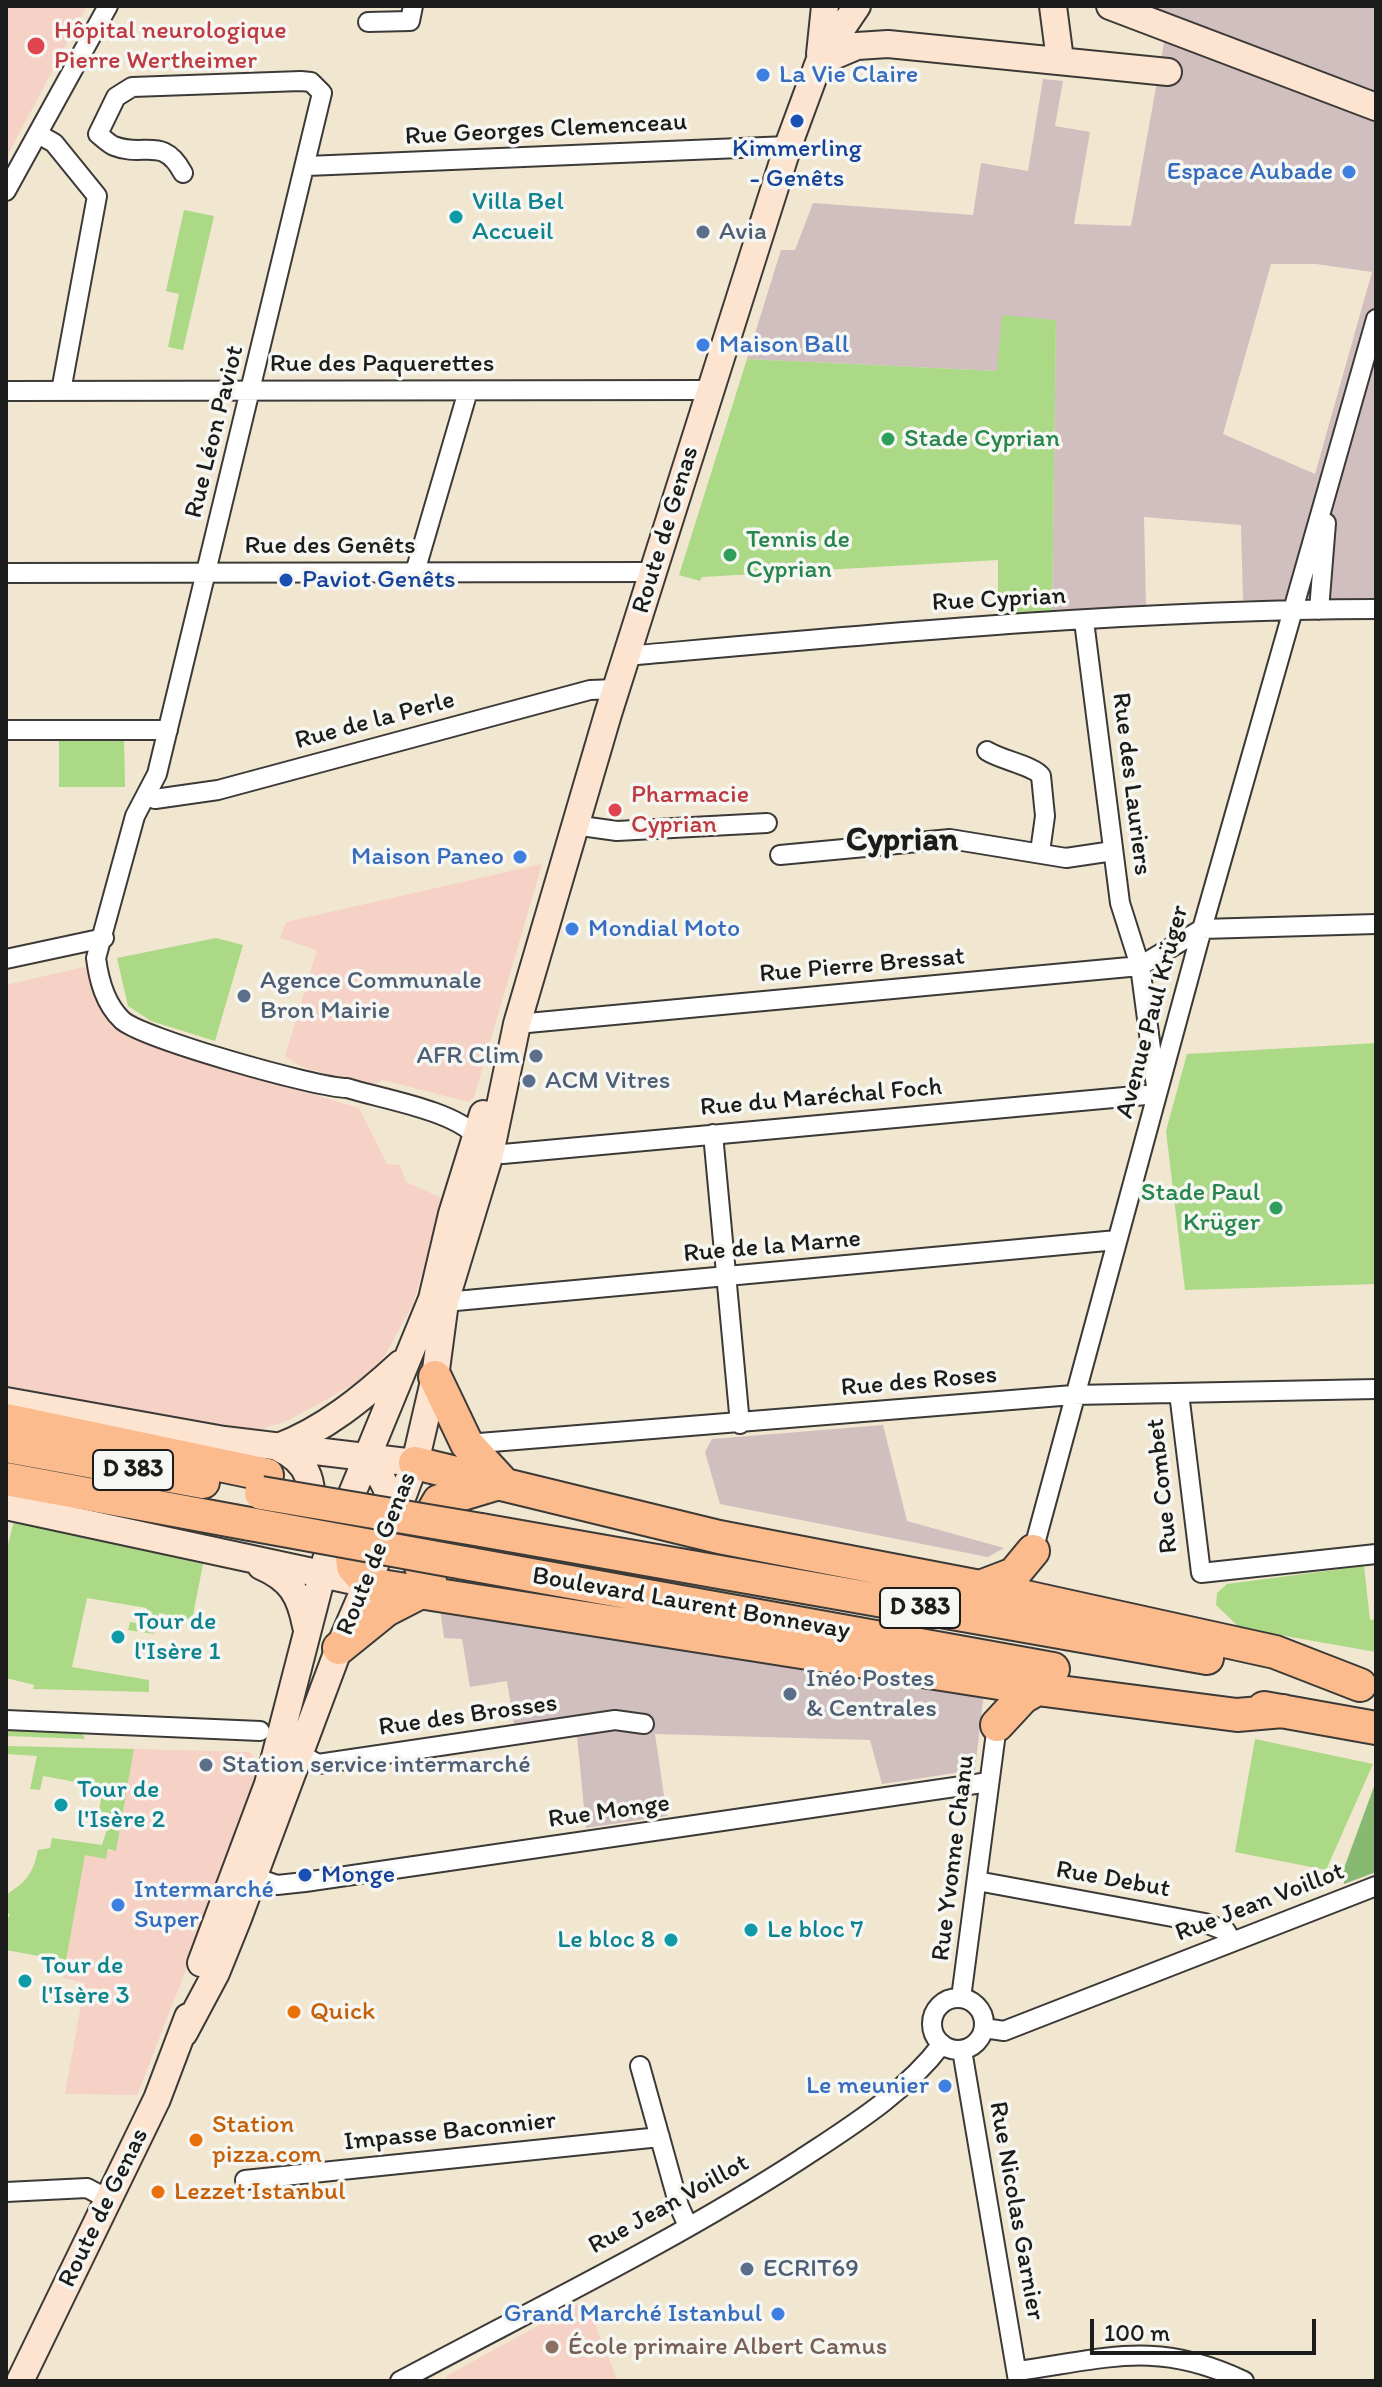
<!DOCTYPE html>
<html>
<head>
<meta charset="utf-8">
<style>
  body { margin:0 }
  #map { position:relative; width:1382px; height:2387px; overflow:hidden; background:#f1e6d0; font-family:Itim,sans-serif }
  canvas { display:block }
  .frame { position:absolute; inset:0; border:8px solid #1c1c1c; pointer-events:none }
  .scale { position:absolute; left:1090px; top:2319px; width:226px; height:36px; box-sizing:border-box; border:4px solid #1c1c1c; border-top:0; padding-left:10px; font-size:24px; line-height:28px; white-space:nowrap; color:#1c1c1c; -webkit-text-stroke:6px #f6f6f2; paint-order:stroke }
</style>
</head>
<body>
<div id="map">
<canvas width="1382" height="2387"></canvas>
<div class="frame"></div>
<div class="scale">100 m</div>
</div>
<script>
const context = document.querySelector('canvas').getContext('2d');
context.lineJoin = 'round';
function fill(path, color) { context.fillStyle = color; context.fill(path, 'evenodd'); }
function strokePath(path, color, width, dash) { context.strokeStyle = color; context.lineWidth = width; context.lineCap = dash ? 'butt' : 'round'; context.setLineDash(dash || []); context.stroke(path); }
function write(font, color, halo, rows, align = 'center') {
  context.font = font + ' Itim,sans-serif'; context.lineWidth = 7; context.setLineDash([]); context.textBaseline = 'middle'; context.strokeStyle = halo; context.fillStyle = color; for (const [text, x, y, turn = 0] of rows) {
    context.save(); context.translate(x, y); context.rotate((+turn || 0) * Math.PI / 180); context.textAlign = isNaN(turn) ? turn : align; if (halo) context.strokeText(text, 0, 0); context.fillText(text, 0, 0); context.restore();
  }
}
const built = new Path2D(`
  M6,6H87L6,158Z
  M542,864L474,1097L469,1102L383,1080L368,1087L300,1066L285,1056L317,950L280,938L286,922Z
  M88,966L97,996L117,1024L133,1038L154,1047L359,1108L387,1164L400,1165L406,1182L444,1199L413,1304L384,1357L360,1381L289,1420L255,1431L6,1389V985Z
  M134,1749L250,1752L259,1764L248,1805L239,1823L236,1842L137,2095L65,2094L85,1983L63,1978L85,1855L116,1850Z
  M585,2300L618,2381H446V2376Z`);
const industrial = new Path2D(`
  M1148,6H1376V606L1243,600L1241,525L1144,517L1146,606L1052,611L1056,320L997,371L747,359L781,250H795L813,203L973,215L981,163L1028,171L1043,79L1063,81L1055,126L1090,132L1074,224L1131,226L1169,15ZM1271,264H1316L1372,272L1315,474L1223,434Z
  M883,1425L907,1521L1004,1548L988,1557L720,1504L705,1452L712,1439Z
  M440,1608L984,1692L975,1770L882,1784L870,1740L655,1734L667,1816L586,1828L575,1716L514,1725L507,1681L470,1687L462,1639L444,1638Z`);
const green = new Path2D(`
  M184,210L214,216L183,350L168,347L179,294L166,291Z
  M1002,315L1056,320L1052,611L998,614V560L702,577L700,581L679,575L747,359L997,371Z
  M124,735L125,787H59V736Z
  M216,938L243,945L215,1041L151,1021L128,1006L117,958Z
  M1376,1043V1284L1185,1290L1166,1131L1187,1054Z
  M15,1517L203,1564L192,1620L159,1613L154,1634L128,1630L130,1622L145,1625L147,1608L87,1598L72,1667L149,1680V1692L33,1689L34,1685L6,1678V1552Z
  M1364,1566L1370,1620L1376,1619V1652L1240,1628L1216,1605L1217,1593L1227,1584Z
  M6,1727L80,1729L85,1739L6,1736Z
  M1255,1739L1373,1764L1326,1870L1235,1852Z
  M6,1746L134,1749L116,1851L108,1849L106,1859L85,1855L66,1961L6,1950V1921L10,1915L6,1911V1895C26,1882 33,1874 38,1850L50,1848L52,1838L102,1845L112,1814L99,1811L103,1787L43,1776L40,1790L30,1789L37,1756L7,1754L6,1758Z`);
const forest = new Path2D(`
  M1376,1781V1872L1344,1884L1343,1871Z`);
const street = new Path2D(`
  M368,22L410,21L413,6
  M38,134L54,143L97,196L61,391
  M307,166L788,146
  M183,173C163,135 144,158 114,146C109,144 103,138 98,134L116,97L132,87L301,81L311,82L322,93L157,774L135,816L96,958C99,981 105,1004 122,1020C141,1038 317,1088 347,1088C382,1099 452,1110 476,1136
  M6,191L108,6
  M6,391L709,390
  M415,572L468,391
  M6,573L654,572
  M1319,610L1326,523
  M627,656C875,634 1126,610 1376,609
  M6,730H168
  M987,751C1001,760 1034,766 1041,776L1045,816L1040,852
  M147,796L155,799L218,790L590,690L616,689
  M574,825L617,831L767,823
  M780,855L950,839L1066,858L1113,851
  M6,959L104,938
  M517,1024L1140,966L1202,929L1376,924
  M713,1134L740,1424
  M491,1146L503,1154L1157,1094L1140,966L1120,903L1084,621
  M435,1300L445,1302L1117,1240
  M1179,1393L1201,1573L1376,1554
  M467,1444L1073,1395L1376,1389
  M1033,1551L1202,929L1376,319
  M6,1720L260,1731
  M290,1749L318,1764L615,1720L644,1724
  M245,1874L277,1885L305,1882L989,1782
  M977,1881L1205,1923L1226,1931L1232,1942
  M961,1998L997,1725
  M932 2024a26 26 0 1 1 52 0a26 26 0 1 1-52 0Z
  M984,2028L1004,2031L1376,1886
  M962,2050L1018,2381
  M640,2066L679,2206L688,2226
  M245,2180L660,2137
  M6,2192L87,2188L108,2199
  M1017,2371C1106,2359 1156,2339 1244,2381
  M400,2381C534,2309 673,2242 801,2159C851,2126 905,2093 942,2044`);
const secondary = new Path2D(`
  M1053,6L1060,60
  M1110,6L1376,107
  M820,54L825,6
  M819,62L857,46L888,44L1168,72
  M6,1401L224,1440L415,1463
  M278,1447C324,1430 364,1397 400,1364
  M279,1448C311,1463 314,1485 310,1518
  M365,1457C384,1478 392,1493 391,1521
  M6,1506L368,1584
  M261,1566C291,1579 300,1595 306,1626
  M201,1963L268,1784L328,1552L432,1299L452,1214L483,1114
  M184,2033L216,1973L237,1921L339,1648L390,1530L415,1463L435,1377L445,1302L490,1154L517,1024L608,714L788,146L819,62L857,6
  M20,2381L157,2099L188,2017`);
const highway = new Path2D(`
  M435,1377L467,1444L502,1482
  M6,1420L267,1475
  M6,1446L203,1482
  M415,1463L719,1537L980,1587L1275,1652L1360,1685
  M6,1479L250,1524
  M347,1514L353,1567L368,1584L1037,1689L1237,1715L1283,1711
  M481,1530L1207,1658
  M470,1564L1053,1669
  M430,1580C406,1556 426,1524 439,1501L499,1483
  M980,1587L1014,1574L1033,1551
  M339,1648L386,1610L421,1592
  M1264,1708L1376,1728
  M997,1725L1023,1697L1037,1689`);
const highwayBridge = new Path2D(`
  M261,1493L481,1530
  M250,1524L470,1564`);
const markers = [
  [36,46,10,"#e0444e"],
  [763,75,8,"#3f7fe0"],
  [797,121,8,"#1a4fb4"],
  [1349,172,8,"#3f7fe0"],
  [456,217,8,"#0f9aa8"],
  [703,232,8,"#5c6f8a"],
  [703,345,8,"#3f7fe0"],
  [888,439,8,"#2e9e5b"],
  [730,555,8,"#2e9e5b"],
  [286,580,8,"#1a4fb4"],
  [615,810,8,"#e0444e"],
  [520,857,8,"#3f7fe0"],
  [572,929,8,"#3f7fe0"],
  [244,996,8,"#5c6f8a"],
  [536,1056,8,"#5c6f8a"],
  [529,1081,8,"#5c6f8a"],
  [1276,1208,8,"#2e9e5b"],
  [118,1637,8,"#0f9aa8"],
  [790,1694,8,"#5c6f8a"],
  [206,1765,8,"#5c6f8a"],
  [61,1805,8,"#0f9aa8"],
  [305,1875,8,"#1a4fb4"],
  [118,1905,8,"#3f7fe0"],
  [751,1930,8,"#0f9aa8"],
  [671,1940,8,"#0f9aa8"],
  [25,1981,8,"#0f9aa8"],
  [294,2012,8,"#e8710a"],
  [945,2086,8,"#3f7fe0"],
  [196,2140,8,"#e8710a"],
  [158,2192,8,"#e8710a"],
  [747,2269,8,"#5c6f8a"],
  [778,2314,8,"#3f7fe0"],
  [552,2347,8,"#8d6e63"]
];
const shields = [
  [133,1470,80],
  [920,1608,80]
];
const shieldNames = [
  ["D 383",133,1470],
  ["D 383",920,1608]
];
const healthNames = [
  ["Hôpital neurologique",54,31],
  ["Pierre Wertheimer",54,61],
  ["Pharmacie",631,795],
  ["Cyprian",631,825]
];
const shopNames = [
  ["La Vie Claire",779,75],
  ["Espace Aubade",1333,172,"right"],
  ["Maison Ball",719,345],
  ["Maison Paneo",504,857,"right"],
  ["Mondial Moto",588,929],
  ["Intermarché",134,1890],
  ["Super",134,1920],
  ["Le meunier",929,2086,"right"],
  ["Grand Marché Istanbul",762,2314,"right"]
];
const streetNames = [
  ["Rue Georges Clemenceau",546,130,-3],
  ["Rue des Paquerettes",382,364],
  ["Rue Léon Paviot",215,432,-76],
  ["Route de Genas",666,530,-73],
  ["Rue des Genêts",330,546],
  ["Rue Cyprian",999,600,-3],
  ["Rue de la Perle",375,721,-15],
  ["Rue des Lauriers",1131,784,83],
  ["Rue Pierre Bressat",862,966,-5],
  ["Avenue Paul Krüger",1153,1012,-75],
  ["Rue du Maréchal Foch",821,1098,-5],
  ["Rue de la Marne",772,1247,-5],
  ["Rue des Roses",919,1382,-5],
  ["Rue Combet",1163,1486,-96],
  ["Route de Genas",377,1554,-68],
  ["Boulevard Laurent Bonnevay",691,1604,10],
  ["Rue des Brosses",468,1716,-8],
  ["Rue Monge",609,1812,-8],
  ["Rue Yvonne Chanu",954,1858,-83],
  ["Rue Debut",1113,1880,10],
  ["Rue Jean Voillot",1260,1903,-21],
  ["Impasse Baconnier",450,2132,-6],
  ["Rue Jean Voillot",669,2205,-29],
  ["Route de Genas",104,2208,-64],
  ["Rue Nicolas Garnier",1016,2211,80]
];
const transitNames = [
  ["Kimmerling",797,149,"center"],
  ["- Genêts",797,179,"center"],
  ["Paviot Genêts",302,580],
  ["Monge",321,1875]
];
const cultureNames = [
  ["Villa Bel",472,202],
  ["Accueil",472,232],
  ["Tour de",134,1622],
  ["l'Isère 1",134,1652],
  ["Tour de",77,1790],
  ["l'Isère 2",77,1820],
  ["Le bloc 7",767,1930],
  ["Le bloc 8",655,1940,"right"],
  ["Tour de",41,1966],
  ["l'Isère 3",41,1996]
];
const serviceNames = [
  ["Avia",719,232],
  ["Agence Communale",260,981],
  ["Bron Mairie",260,1011],
  ["AFR Clim",520,1056,"right"],
  ["ACM Vitres",545,1081],
  ["Inéo Postes",806,1679],
  ["& Centrales",806,1709],
  ["Station service intermarché",222,1765],
  ["ECRIT69",763,2269]
];
const leisureNames = [
  ["Stade Cyprian",904,439],
  ["Tennis de",746,540],
  ["Cyprian",746,570],
  ["Stade Paul",1260,1193,"right"],
  ["Krüger",1260,1223,"right"]
];
const foodNames = [
  ["Quick",310,2012],
  ["Station",212,2125],
  ["pizza.com",212,2155],
  ["Lezzet Istanbul",174,2192]
];
const educationNames = [
  ["École primaire Albert Camus",568,2347]
];
const districtNames = [
  ["Cyprian",902,841]
];
fill(built, '#f6d1c5');
fill(industrial, '#d1bfbf');
fill(green, '#abd986');
fill(forest, '#88b973');
strokePath(street, '#3c3a37', 22);
strokePath(secondary, '#3c3a37', 30);
strokePath(highway, '#3c3a37', 36);
strokePath(street, '#fff', 18);
strokePath(secondary, '#fde4d1', 26);
strokePath(highway, '#fbbb8d', 32);
strokePath(highwayBridge, '#3c3a37', 36, []);
strokePath(highwayBridge, '#fbbb8d', 32);
for (const [x, y, r, color] of markers) { const dot = new Path2D(); dot.arc(x, y, r, 0, 2 * Math.PI); context.fillStyle = color; context.fill(dot); strokePath(dot, '#f6f6f2', 3); }
for (const [x, y, w] of shields) { const box = new Path2D(); box.roundRect(x - w / 2, y - 20, w, 40, 6); context.fillStyle = '#f6f6f2'; context.fill(box); strokePath(box, '#1c1c1c', 2); }
write('bold 24px', '#1c1c1c', null, shieldNames);
write('26px', '#be3a42', '#f6f6f2', healthNames, 'left');
write('26px', '#366cbe', '#f6f6f2', shopNames, 'left');
write('26px', '#1c1c1c', '#f6f6f2', streetNames);
write('26px', '#164399', '#f6f6f2', transitNames, 'left');
write('26px', '#0d838f', '#f6f6f2', cultureNames, 'left');
write('26px', '#4e5e75', '#f6f6f2', serviceNames, 'left');
write('26px', '#27864d', '#f6f6f2', leisureNames, 'left');
write('26px', '#c56008', '#f6f6f2', foodNames, 'left');
write('26px', '#785e54', '#f6f6f2', educationNames, 'left');
write('bold 34px', '#1c1c1c', '#f6f6f2', districtNames);
</script>
</body>
</html>
